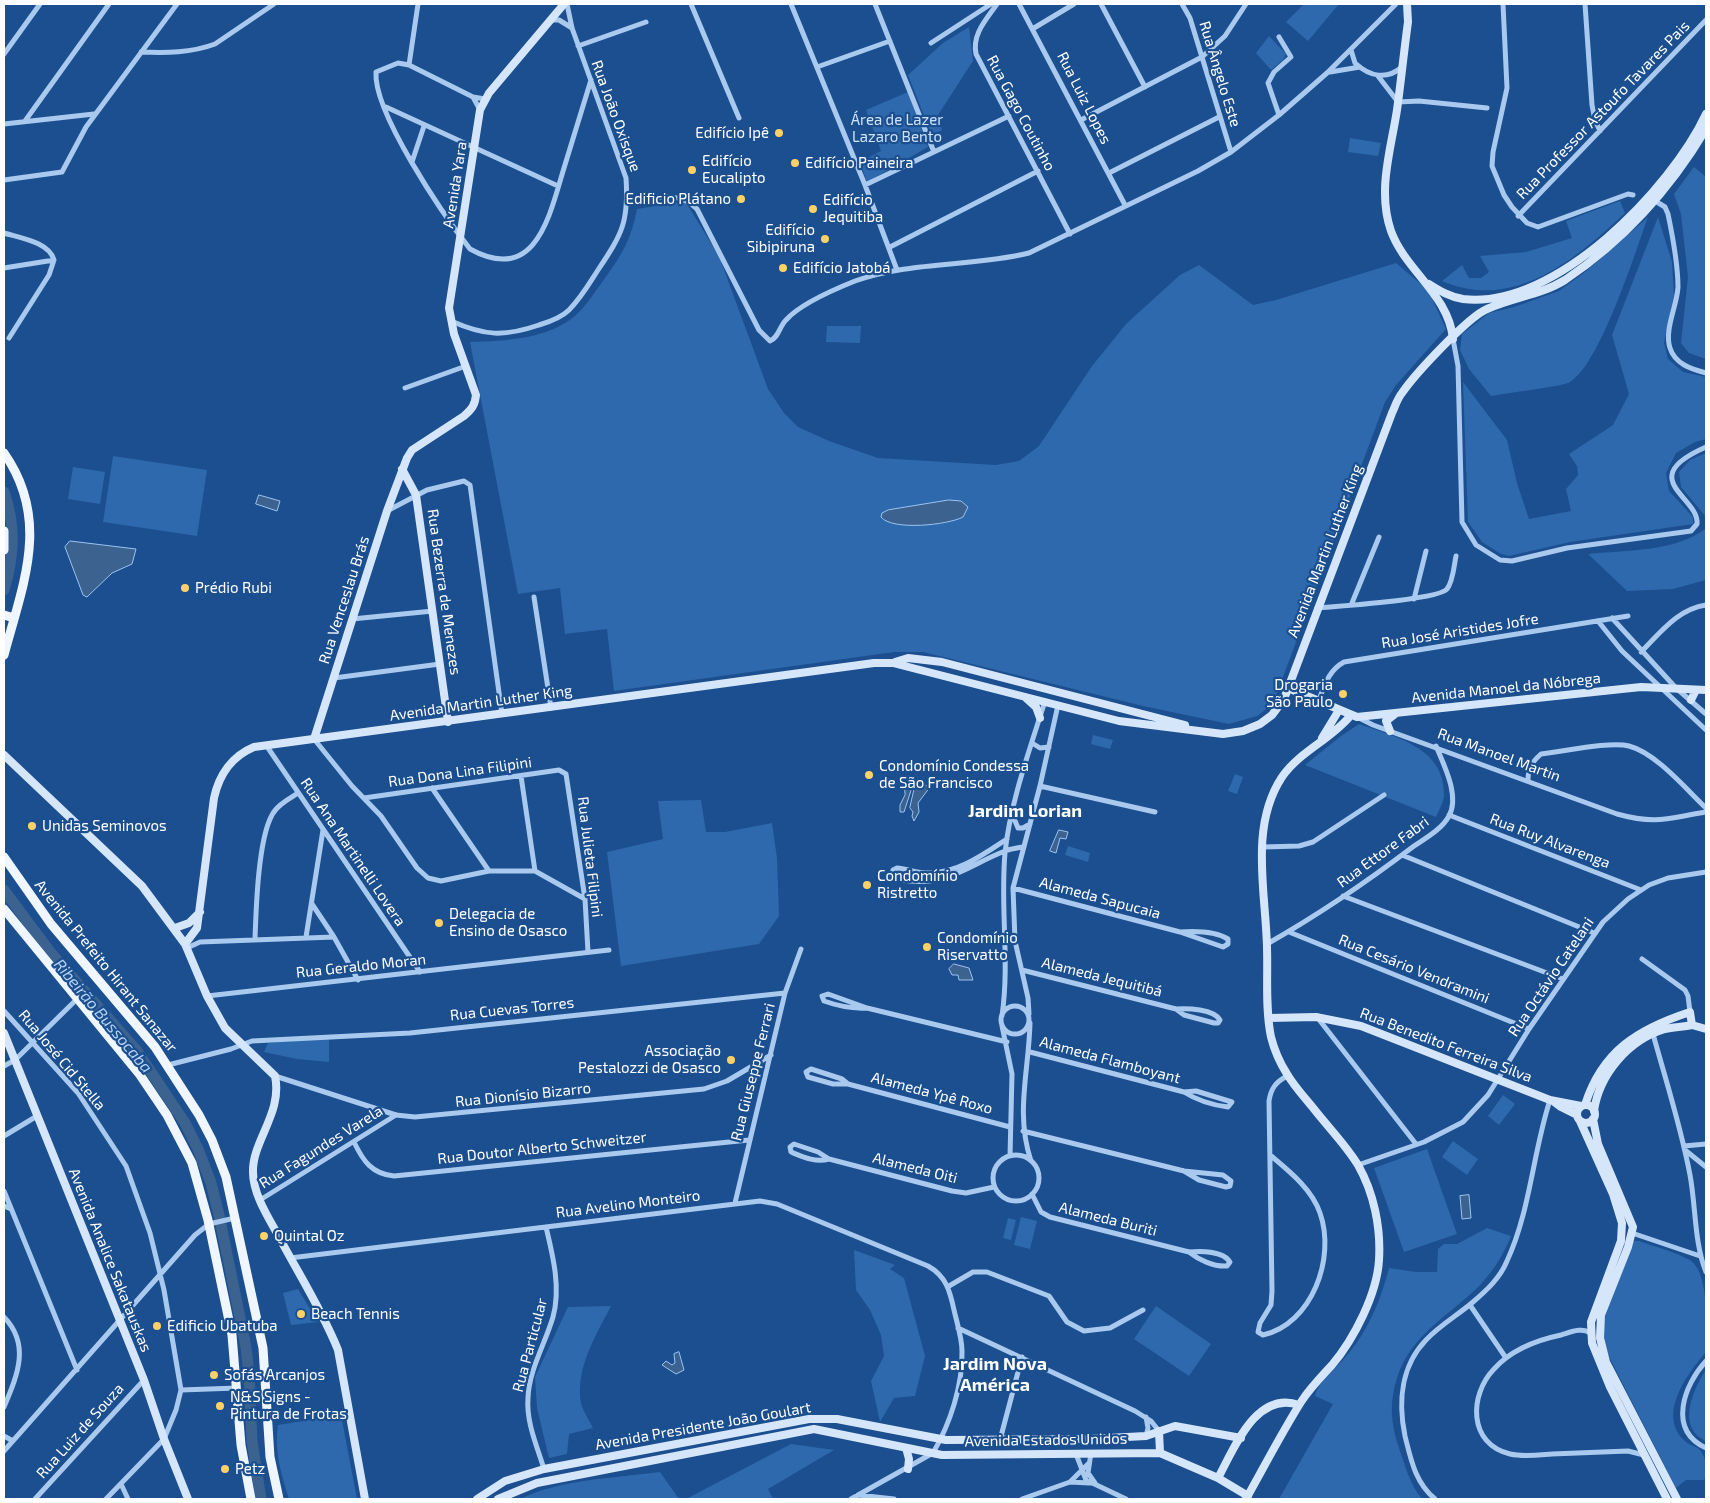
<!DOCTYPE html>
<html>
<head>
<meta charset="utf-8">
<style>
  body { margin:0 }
  #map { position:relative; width:1710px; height:1503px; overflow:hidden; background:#1b4f8f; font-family:"Exo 2",sans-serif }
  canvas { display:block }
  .frame { position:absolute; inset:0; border:5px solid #fff; pointer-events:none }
</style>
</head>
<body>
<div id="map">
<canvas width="1710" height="1503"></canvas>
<div class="frame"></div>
</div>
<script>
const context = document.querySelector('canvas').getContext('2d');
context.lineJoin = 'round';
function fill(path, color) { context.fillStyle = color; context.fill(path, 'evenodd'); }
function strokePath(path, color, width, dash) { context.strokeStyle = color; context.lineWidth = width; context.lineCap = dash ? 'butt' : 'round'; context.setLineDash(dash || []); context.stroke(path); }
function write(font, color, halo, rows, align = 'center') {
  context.font = font + ' "Exo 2",sans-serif'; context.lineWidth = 4.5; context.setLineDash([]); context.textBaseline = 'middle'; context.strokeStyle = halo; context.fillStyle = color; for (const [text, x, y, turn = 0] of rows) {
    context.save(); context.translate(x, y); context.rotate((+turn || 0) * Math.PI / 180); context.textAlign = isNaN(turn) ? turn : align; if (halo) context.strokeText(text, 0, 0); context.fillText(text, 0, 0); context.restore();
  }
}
const green = new Path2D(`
  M1304,4H1339L1308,41L1286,22Z
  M969,27L973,61L938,115L942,130L932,136L908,75L943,43Z
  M1269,36L1286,54L1283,60L1271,70L1256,53Z
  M908,92L928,147L867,182L860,162L881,151L866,110Z
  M1350,138L1381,143L1378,156L1348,152Z
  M1694,167L1706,177V359L1689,353L1681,343L1688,277L1681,214L1674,194Z
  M685,201L719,256L768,389L784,413L798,427L829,441L878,458L996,465L1019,461L1039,446L1092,366L1126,324L1180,275L1199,265L1253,305L1276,300L1396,263L1428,290L1446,329L1396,385L1385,402L1273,704L1257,716L1229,724L1143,706L923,652H894L614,691L607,629L565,634L560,588L518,594L470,342C505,341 549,339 576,315C587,305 596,290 605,278C622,255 632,237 637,209Z
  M1620,201L1625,213C1575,260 1513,312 1442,281L1462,265L1469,278H1481L1489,272L1480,256L1526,252L1572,238L1566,221Z
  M1648,217C1635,253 1600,364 1570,382C1561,387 1505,393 1491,396L1469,369L1460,350L1462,334L1489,313L1514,307L1559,291L1585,272Z
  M1658,217L1672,262L1674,296L1664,343L1668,359L1683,372L1706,377V439L1695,442L1676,453L1666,473L1669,491L1693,517V524L1570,542L1509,556L1501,554L1482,542L1468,522L1463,382L1507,440L1517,483L1529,519L1571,511L1566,489L1578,475L1577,466L1569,454L1613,425L1629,394L1612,335Z
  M827,326H861L860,343L826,342Z
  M1706,453V580L1673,589L1627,591L1588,554C1625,550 1675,552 1705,529L1706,517L1681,487L1679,472L1690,460Z
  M113,456L207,470L197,536L103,522Z
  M73,467L105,472L100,504L68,499Z
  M1359,724C1395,737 1445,747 1444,795C1444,802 1439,810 1436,817L1305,765L1341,736Z
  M1093,735L1113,740L1110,749L1091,744Z
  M1235,774L1243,777L1237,794L1228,791Z
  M701,800L706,832H725L772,823L777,858L779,916L759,944L621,966L607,852L663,839L658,801Z
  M1068,846L1090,853L1088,862L1065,855Z
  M329,1038V1062L297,1059L264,1052L268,1043Z
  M1503,1095L1515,1104L1499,1125L1488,1116Z
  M1453,1141L1478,1159L1467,1175L1442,1157Z
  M1427,1149L1457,1234L1404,1252L1374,1168Z
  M1021,1217L1037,1221L1030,1249L1014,1245Z
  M1008,1218L1016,1220L1011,1240L1003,1238Z
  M1487,1228L1511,1236C1503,1256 1491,1275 1475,1290C1439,1323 1401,1342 1393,1395C1390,1412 1393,1431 1399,1448C1405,1465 1410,1485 1422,1499H1279L1333,1404L1315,1396C1319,1380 1337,1368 1348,1354C1369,1329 1381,1299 1389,1268L1416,1272H1437L1438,1249L1444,1244H1457Z
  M1631,1241H1639C1656,1247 1675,1252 1690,1260C1710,1273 1706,1329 1706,1352C1688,1373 1656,1415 1685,1441C1689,1445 1695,1446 1699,1449C1707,1458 1706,1466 1706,1477L1704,1480H1686L1676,1488L1604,1347C1600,1310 1619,1276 1631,1241Z
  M854,1250L895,1265L890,1269L904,1278L925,1356L915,1396L894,1398L880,1422L871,1381L884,1356L881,1335L870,1310L856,1290Z
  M298,1289L318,1322L291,1325L283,1293Z
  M611,1306C596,1335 575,1369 581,1403C583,1411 589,1420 593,1428L569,1434L567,1454L549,1458L537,1408L535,1377L568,1307Z
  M1156,1306L1211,1344L1189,1376L1134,1339Z
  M1706,1370V1441C1676,1428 1693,1389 1706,1370Z
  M341,1415L357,1499H289C281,1474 274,1451 278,1425Z
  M791,1444L834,1450L768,1489L773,1499H686Z
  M660,1472L679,1499H520C562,1479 614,1478 660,1472Z`);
const water = new Path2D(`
  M259,495L280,501L277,511L256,504Z
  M949,500L961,501L968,507L963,517C948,525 892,531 881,517L882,513L888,510Z
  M70,541L136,549L132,564L112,573L87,597L83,595L65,547Z
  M904,780L914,781L904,812H900V805L905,795Z
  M916,782L930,787L918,803L919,812L914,821L912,816L913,812L910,808Z
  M1059,830L1068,832L1066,839L1060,838L1056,853L1050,851Z
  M954,964L969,968L973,980H959L958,975H952L949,969Z
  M1469,1195L1471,1218L1462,1219L1460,1196Z
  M679,1352L684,1370L676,1374L662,1365L666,1361L672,1365L675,1363L674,1354Z`);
const river = new Path2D(`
  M4,492C16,526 14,557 4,590
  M4,890L51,953L137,1051L185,1123L198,1149L211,1183L219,1215L246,1347L249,1374L252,1441L261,1499`);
const street = new Path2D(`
  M418,4L409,65L473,97L485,99
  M691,4L739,118
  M791,4L865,185L897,270
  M875,4L934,152
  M997,4C986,20 972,34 976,54L1070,234
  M1019,4L1125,205
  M1101,4L1145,87
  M1182,4L1190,18L1231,152
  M1503,4L1507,88L1493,152L1492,166L1504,195L1512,207L1527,223L1538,227L1628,194L1633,195
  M1585,4L1592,105L1595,120L1600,131
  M549,20H559L572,28
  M1034,28L1074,4
  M931,43L991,4
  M578,46L646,22
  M1351,50L1355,63C1370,77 1387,80 1402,67
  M141,52C166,53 191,53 215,44L274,4
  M4,54L40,4
  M409,65L398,63L376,72C373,112 444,216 470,249C537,286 550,213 564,168C573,138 582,109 591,80
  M817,67L890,41
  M1330,72L1360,67
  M1378,76L1398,102L1419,101L1487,108
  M473,97L480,110
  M386,107L558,186
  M1279,115L1268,83L1274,72L1291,57L1279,37
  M1081,120L1202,57L1225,36L1246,4
  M25,121L109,4
  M4,124L94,114
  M412,162L424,126
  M1109,173L1219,117
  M4,180L62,172L86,127L177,4
  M865,185L1009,116
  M1652,199L1665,207L1668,214C1673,238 1678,263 1678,287C1677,306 1664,330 1670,348C1675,364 1691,369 1706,373
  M628,203C652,199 678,189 697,209L759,330L770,341C779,337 779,327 786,320C800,304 835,289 855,281C911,261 972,267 1029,253L1198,171L1231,152L1279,115L1327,73L1396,4
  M1518,216L1706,20
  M4,233C20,238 49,242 54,260L49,275L9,338
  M890,247L1038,171
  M4,268L54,260
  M451,321C485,336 504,337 539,325C549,322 561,318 569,310C581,298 589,284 598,270C622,234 629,222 626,178L572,28L567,4
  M1453,339L1458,366L1462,522L1476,545L1500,560L1512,561L1567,548L1691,531L1697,524C1700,497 1633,479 1706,447
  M405,388L466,366
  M387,511L427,490L464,481L470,485L502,714
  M534,597L551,708
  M1414,599L1426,551
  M1352,603L1379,537
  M1317,608C1337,606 1438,600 1447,589C1453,582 1454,566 1456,556
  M1612,618L1676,688L1706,714
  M352,619L433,611
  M1598,621L1622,651L1706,730
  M1641,652C1661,632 1678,609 1706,605
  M334,678L440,664
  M1318,702C1325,685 1328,671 1344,662L1628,616
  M1359,718L1373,725L1617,814C1657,825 1668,818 1706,812
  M314,739L352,786L381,816L417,868L428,878L441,881L489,871H535L585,899
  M1032,743L1040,748L1049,747
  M266,745L420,972
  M521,776L535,871
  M1528,780C1528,768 1532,762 1541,754C1562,752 1610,741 1629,746C1656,753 1686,789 1706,808
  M1040,786L1155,812
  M432,788L489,871
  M364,798L559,770L566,774L585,899L588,952
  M1449,815L1641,890
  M1013,816L1018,828H1023L1030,824
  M1007,839C984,854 957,874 928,873C918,873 907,869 897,868L893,870L892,874C896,879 903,880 910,881C949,885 971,864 1005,851C1010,849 1017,848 1023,847
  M1263,847L1299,846L1313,842L1384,795
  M1402,855L1594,933
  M1013,888L1180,932L1223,947L1228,944V939C1215,931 1195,931 1180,932
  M1343,896L1563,979
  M312,904L334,937L358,980
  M1289,932L1529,1029
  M306,937L323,830
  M255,939C256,910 258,840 272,815C277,805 289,799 298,793
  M1267,944C1318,915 1368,881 1414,846C1426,838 1442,829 1449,816C1460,796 1444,765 1436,746
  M187,948L200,942L334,937
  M1642,959L1685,990L1688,996L1690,1012
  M1022,970L1176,1009C1187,1008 1214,1009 1220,1020L1218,1023H1214L1184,1015L1176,1009
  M207,996L609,950
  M1001 1020a14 14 0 1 1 28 0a14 14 0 1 1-28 0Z
  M867,1008C852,1009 838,1006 824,1001L822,996L828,994L867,1008L1007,1042
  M4,1011L78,1093L126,1166L150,1233L164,1290L181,1390L176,1410L164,1439L106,1499
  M1029,1014L1028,998L1015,941L1013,888L1040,786L1058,705
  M1002,1016C1010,960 1000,908 1005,853C1010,803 1030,749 1045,701
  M1317,1017L1416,1144
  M1030,1023C1029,1070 1015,1114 1031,1161
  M1002,1026L1012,1074L1010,1156
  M1653,1034C1666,1081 1681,1127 1690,1175C1696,1207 1694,1242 1706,1272
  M1030,1052L1184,1092C1198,1101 1212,1105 1228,1107L1232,1102L1196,1091L1184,1092
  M168,1065L231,1049L252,1041L410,1033L785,993
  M4,1066L15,1060L78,998
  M275,1076L396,1115L415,1117L704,1089L727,1081L771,1055
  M848,1084L842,1079L811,1069L806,1072L808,1077L833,1084H848L1010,1127
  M1023,1131L1184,1171L1223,1175L1231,1181L1230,1186L1226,1187L1199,1180L1184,1171
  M4,1136L37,1116
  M354,1142C363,1161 372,1174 394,1176L749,1140
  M1684,1146L1706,1144
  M1685,1150L1706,1167
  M1270,1155C1289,1171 1312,1189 1320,1213C1336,1258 1312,1324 1263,1335L1258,1332L1260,1323L1271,1305L1272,1291L1269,1101C1271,1088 1276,1082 1287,1076
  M993 1178a23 23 0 1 1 46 0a23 23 0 1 1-46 0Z
  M829,1159C816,1163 803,1157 791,1152L790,1147L794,1144L818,1152L829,1159L952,1191L966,1193L994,1187
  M1358,1165L1424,1142L1463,1122L1488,1095L1529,1029L1603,922L1628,899L1649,885L1668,878L1706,872
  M4,1191L77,1370
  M1032,1194L1041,1212L1050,1217L1189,1252C1201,1251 1223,1251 1230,1262L1227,1266C1214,1267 1199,1260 1189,1252
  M260,1200L396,1115
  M735,1203L785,993L801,949
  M4,1206L11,1209
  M1632,1233L1700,1256
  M290,1258L760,1201L777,1204L928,1266C946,1276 950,1291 954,1310C957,1323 962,1338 962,1351C963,1385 950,1424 933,1453L851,1499
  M949,1286L973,1272H987L1049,1296L1067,1322L1084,1331L1110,1328L1143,1310
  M1470,1305L1506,1358
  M4,1317C31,1345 17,1376 4,1407
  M958,1328L1135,1411L1151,1421L1159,1431
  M1590,1333C1582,1327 1571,1332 1561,1335C1537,1340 1511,1350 1494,1369C1469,1395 1468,1444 1510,1454C1523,1457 1538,1455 1552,1454C1577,1453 1603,1452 1628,1451L1644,1455
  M1706,1361C1684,1385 1667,1430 1706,1448
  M181,1390L237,1388
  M4,1436L13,1441
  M1146,1436L1148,1428L1146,1417
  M1000,1440L1022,1357
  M4,1451L195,1235L209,1224L235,1218
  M1091,1453L1088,1473L1095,1483
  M1076,1454L1086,1480L1126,1499
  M544,1469C537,1446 526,1422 528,1398C529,1370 545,1344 553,1317C561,1288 553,1256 546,1227
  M1070,1482L1089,1483
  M121,1484L128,1499
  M858,1495L894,1499
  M35,1499L144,1380
  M1022,1499L1070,1482L1088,1464
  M1435,1499C1415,1482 1411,1460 1405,1436C1398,1402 1401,1366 1426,1340C1440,1325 1458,1315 1473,1302C1487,1290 1500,1278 1507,1261C1530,1212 1533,1152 1550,1100`);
const secondary = new Path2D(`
  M1407,4L1408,22C1404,51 1401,81 1397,110C1391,149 1377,191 1391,231C1405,270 1449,295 1453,339
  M1429,284C1440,291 1450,297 1463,299C1555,310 1671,189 1706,114
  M402,469L416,495L448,722
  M895,662L908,658L942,662L1185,725
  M1288,688L1357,717L1641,687L1706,690
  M1026,698L1036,707L1040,718
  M1691,700L1696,690
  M1390,731L1386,721L1395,714
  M1322,738L1339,710
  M314,739L387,511L407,458L412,450L464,416C472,409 475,405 476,395L454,334L449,308L480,110L489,93L564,4
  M4,755L142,886L185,944L207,996L225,1028L275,1076C283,1113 252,1141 253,1172C253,1194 268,1217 278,1235C298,1273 322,1310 338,1350L365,1499
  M175,928L189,923L200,912
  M185,944L197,928L214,798C219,775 232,756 254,747L874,663H893L1119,721L1223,734L1243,731L1260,724L1272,715L1284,699L1392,413C1395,407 1397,399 1402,393C1415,374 1468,317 1487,309C1513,297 1541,295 1565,280C1623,241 1671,188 1706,129
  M1269,1018L1316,1017L1361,1026L1550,1100L1581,1106
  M1692,1025L1706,1029
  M4,1033L144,1380L164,1439L188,1499
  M1553,1101L1561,1107L1577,1115
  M1585,1105C1602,1051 1638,1029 1690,1012L1692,1025
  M1577 1114a9 9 0 1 1 18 0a9 9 0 1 1-18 0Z
  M1594,1111C1599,1075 1628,1040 1665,1029C1674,1027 1683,1027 1692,1025
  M1593,1119L1598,1144L1633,1227L1628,1247L1601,1315L1600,1338L1606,1362L1677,1499
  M1580,1121L1613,1194L1622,1223L1621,1241L1591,1322L1592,1343L1610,1387L1667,1499
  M1159,1431L1160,1453
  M906,1448L909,1459L908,1469
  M1218,1478C1234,1449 1256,1390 1299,1405
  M477,1499L505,1481L544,1469L809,1419H837L946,1440L1089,1439L1146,1436L1175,1426L1241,1438
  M498,1499L537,1483L814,1429L942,1455L1160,1453L1218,1478L1248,1496
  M1246,1499C1264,1467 1281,1434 1301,1402C1310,1388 1321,1377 1332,1365C1354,1339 1377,1294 1379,1260C1381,1228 1374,1193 1358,1165C1346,1145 1328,1127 1314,1109C1305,1098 1294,1086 1287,1074C1280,1063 1274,1049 1271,1037C1265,1008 1268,976 1267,948C1266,893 1249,827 1282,777C1300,751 1332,739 1351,715`);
const primary = new Path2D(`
  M4,453C51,520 23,584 4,655
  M4,531V550
  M4,615L14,618
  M4,857L51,924L155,1047L199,1115L212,1140L226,1177L263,1348L270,1457L279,1499
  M4,909L140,1075L167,1115L192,1163L208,1220L232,1335L241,1445L251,1499`);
const markers = [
  [779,133,5,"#ffd166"],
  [795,163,5,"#ffd166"],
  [692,170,5,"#ffd166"],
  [741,199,5,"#ffd166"],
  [813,209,5,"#ffd166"],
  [825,239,5,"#ffd166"],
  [783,268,5,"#ffd166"],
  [185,588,5,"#ffd166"],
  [1343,694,5,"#ffd166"],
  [869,775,5,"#ffd166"],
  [32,826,5,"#ffd166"],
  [867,885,5,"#ffd166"],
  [439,923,5,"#ffd166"],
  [927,947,5,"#ffd166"],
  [731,1060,5,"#ffd166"],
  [264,1236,5,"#ffd166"],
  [301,1314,5,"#ffd166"],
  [157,1326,5,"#ffd166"],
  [214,1375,5,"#ffd166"],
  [220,1406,5,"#ffd166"],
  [225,1469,5,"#ffd166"]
];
const streetNames = [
  ["Rua Ângelo Este",1220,74,73],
  ["Rua Luiz Lopes",1084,98,63],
  ["Rua Professor Astoufo Tavares Pais",1603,110,-46],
  ["Rua Gago Coutinho",1021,113,62],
  ["Rua João Oxisque",616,116,70],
  ["Avenida Yara",455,185,-81],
  ["Avenida Martin Luther King",1325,551,-69],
  ["Rua Bezerra de Menezes",444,592,82],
  ["Rua Venceslau Brás",344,600,-72],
  ["Rua José Aristides Jofre",1460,631,-9],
  ["Avenida Manoel da Nóbrega",1506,688,-6],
  ["Avenida Martin Luther King",481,703,-8],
  ["Rua Manoel Martin",1499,755,20],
  ["Rua Dona Lina Filipini",460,772,-8],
  ["Rua Ruy Alvarenga",1550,841,21],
  ["Rua Ana Martinelli Lovera",353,852,56],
  ["Rua Ettore Fabri",1383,852,-36],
  ["Rua Julieta Filipini",590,857,83],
  ["Alameda Sapucaia",1100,898,15],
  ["Avenida Prefeito Hirant Sanazar",106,966,51],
  ["Rua Geraldo Moran",361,966,-6],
  ["Rua Cesário Vendramini",1414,969,22],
  ["Alameda Jequitibá",1102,977,14],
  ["Rua Octávio Catelani",1551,977,-56],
  ["Rua Cuevas Torres",512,1009,-6],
  ["Rua Benedito Ferreira Silva",1446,1045,21],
  ["Rua José Cid Stella",62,1060,50],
  ["Alameda Flamboyant",1110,1060,15],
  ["Rua Giuseppe Ferrari",753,1072,-76],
  ["Alameda Ypê Roxo",932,1093,15],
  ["Rua Dionísio Bizarro",523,1095,-6],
  ["Rua Fagundes Varela",321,1147,-32],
  ["Rua Doutor Alberto Schweitzer",542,1148,-6],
  ["Alameda Oiti",915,1168,14],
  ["Rua Avelino Monteiro",628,1204,-7],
  ["Alameda Buriti",1108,1219,14],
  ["Avenida Analice Sakatauskas",110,1260,68],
  ["Rua Particular",530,1345,-75],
  ["Avenida Presidente João Goulart",703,1426,-10],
  ["Rua Luiz de Souza",80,1431,-48],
  ["Avenida Estados Unidos",1046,1440,-1]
];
const parkNames = [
  ["Área de Lazer",897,120],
  ["Lazaro Bento",897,137]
];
const poiNames = [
  ["Edifício Ipê",769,133,"right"],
  ["Edifício",702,161],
  ["Eucalipto",702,178],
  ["Edifício Paineira",805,163],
  ["Edificio Plátano",731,199,"right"],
  ["Edifício",823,200],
  ["Jequitiba",823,217],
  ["Edifício",815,230,"right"],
  ["Sibipiruna",815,247,"right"],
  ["Edifício Jatobá",793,268],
  ["Prédio Rubi",195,588],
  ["Drogaria",1333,685,"right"],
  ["São Paulo",1333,702,"right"],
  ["Condomínio Condessa",879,766],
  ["de São Francisco",879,783],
  ["Unidas Seminovos",42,826],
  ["Condomínio",877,876],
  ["Ristretto",877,893],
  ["Delegacia de",449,914],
  ["Ensino de Osasco",449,931],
  ["Condomínio",937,938],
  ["Riservatto",937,955],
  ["Associação",721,1051,"right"],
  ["Pestalozzi de Osasco",721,1068,"right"],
  ["Quintal Oz",274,1236],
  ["Beach Tennis",311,1314],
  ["Edificio Ubatuba",167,1326],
  ["Sofás Arcanjos",224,1375],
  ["N&S Signs -",230,1397],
  ["Pintura de Frotas",230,1414],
  ["Petz",235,1469]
];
const waterNames = [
  ["Ribeirão Bussocaba",103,1016,50]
];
const quarterNames = [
  ["Jardim Lorian",1025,811],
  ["Jardim Nova",995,1364],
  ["América",995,1385]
];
fill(green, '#2e69ad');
fill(water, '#3c6290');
strokePath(water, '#9cc4f0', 1);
strokePath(river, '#3c6290', 11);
strokePath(street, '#a9c9ee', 5);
strokePath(secondary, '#d6e6fa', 8);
strokePath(primary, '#f0f6ff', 9);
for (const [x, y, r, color] of markers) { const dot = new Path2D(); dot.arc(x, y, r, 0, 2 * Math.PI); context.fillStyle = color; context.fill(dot); strokePath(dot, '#1b4f8f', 2); }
write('15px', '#fff', '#1b4f8f', streetNames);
write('15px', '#cfe3fa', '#1b4f8f', parkNames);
write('15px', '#fff', '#1b4f8f', poiNames, 'left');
write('italic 16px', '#b5d3f5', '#1b4f8f', waterNames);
write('bold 18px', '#fff', '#1b4f8f', quarterNames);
</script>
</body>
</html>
